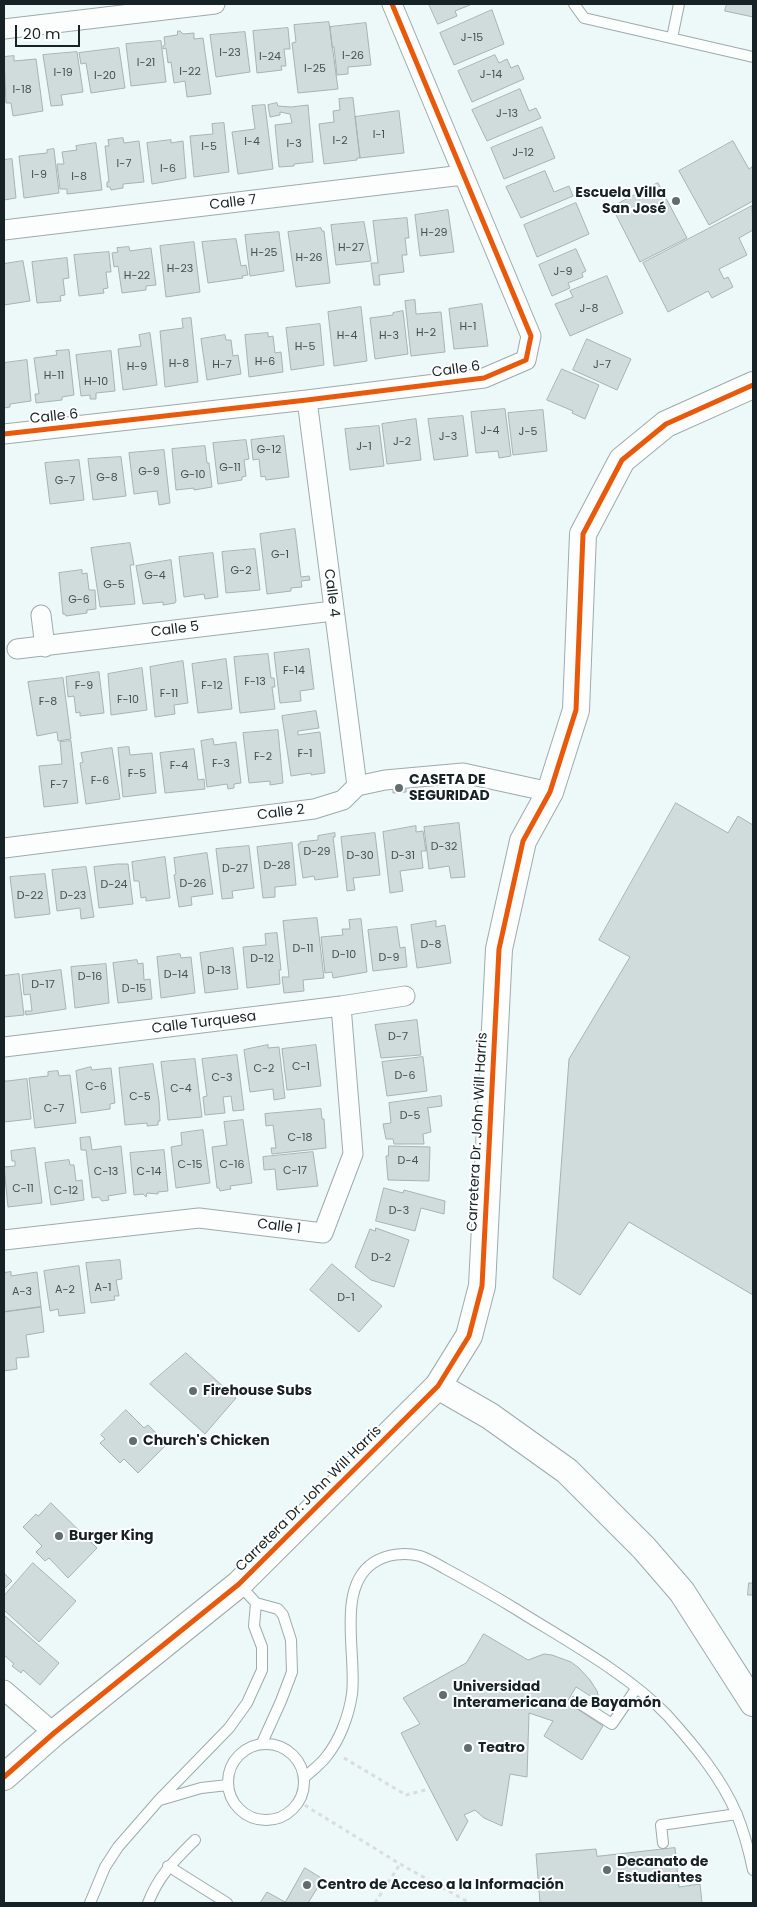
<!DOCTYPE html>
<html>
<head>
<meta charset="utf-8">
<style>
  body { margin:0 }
  #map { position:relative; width:757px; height:1907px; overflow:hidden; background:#edf8f9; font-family:Poppins,sans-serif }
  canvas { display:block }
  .frame { position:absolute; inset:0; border:5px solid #162225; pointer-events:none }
  .scale { position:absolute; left:15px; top:25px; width:65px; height:22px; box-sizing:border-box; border:2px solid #162225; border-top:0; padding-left:6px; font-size:15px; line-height:18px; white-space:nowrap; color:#162225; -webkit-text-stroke:4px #fff; paint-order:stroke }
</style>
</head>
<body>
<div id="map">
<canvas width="757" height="1907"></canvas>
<div class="frame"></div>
<div class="scale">20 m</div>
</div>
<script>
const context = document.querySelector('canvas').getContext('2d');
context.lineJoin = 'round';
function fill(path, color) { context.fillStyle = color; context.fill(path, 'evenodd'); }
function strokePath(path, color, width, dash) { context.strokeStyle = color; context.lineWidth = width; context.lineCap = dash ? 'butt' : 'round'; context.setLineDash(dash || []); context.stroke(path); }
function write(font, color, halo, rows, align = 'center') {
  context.font = font + ' Poppins,sans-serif'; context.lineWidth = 4; context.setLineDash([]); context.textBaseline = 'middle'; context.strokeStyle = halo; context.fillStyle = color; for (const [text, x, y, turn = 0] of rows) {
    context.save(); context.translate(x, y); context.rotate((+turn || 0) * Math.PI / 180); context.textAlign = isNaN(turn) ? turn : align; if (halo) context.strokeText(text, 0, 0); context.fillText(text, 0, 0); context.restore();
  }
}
const building = new Path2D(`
  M429,4H470V5L455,11L457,16L438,24Z
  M727,4H753V17L725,11Z
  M492,10L504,44L454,65L440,33Z
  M329,22L338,89L298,93L292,43L296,42L294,25Z
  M366,23L371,65L348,67V74L337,75L334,47H332L330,27Z
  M288,28L290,49H284L286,66H281L282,70L257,73L253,31Z
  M178,31H180L183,34L194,33V39L203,38L211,94L187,97L185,81L174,83L171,62L168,63L166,48L163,49V46L165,45L164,37L177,35Z
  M245,32L250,72L216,77L210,35Z
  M161,41L166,82L131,86L126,44Z
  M119,48L125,88L91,93L86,63L81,64L79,53Z
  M77,52L83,92L61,95L63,105L51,106L43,55Z
  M495,55L499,63L507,59L511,68L518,65L524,79L472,102L458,71Z
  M14,56V61L36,59L43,111L13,116L11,103H6L4,57Z
  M520,89L529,111L536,108L541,118L487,141L472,110Z
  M353,98L360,158H357V160L324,164L319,124L334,122L333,111L340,110L339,99Z
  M277,103L278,106L291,107L308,105L313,162L294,164V166L279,167L275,125L292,123L290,114L280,112V115L270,117L268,105Z
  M265,105L273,169L238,174L232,132L255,129L252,106Z
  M399,111L404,153L360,158L355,117Z
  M224,123L229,172L194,177L190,136L213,134L212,124Z
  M542,127L555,158L504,179L491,148Z
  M123,138L124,143L139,141L144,182L123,184V188L111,190L110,187H107V182H109L105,146H109L108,140Z
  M171,140V143L183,141L186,178L152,184L147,143Z
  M733,141L749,169L753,166V201L709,225L679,171Z
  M96,143L102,190L67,194V189H60L57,164H64L62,152L77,150L76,146Z
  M54,149L59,193L24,198L19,156L47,153V150Z
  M12,159L16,198L4,200V160Z
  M545,171L554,192L569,186L573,196L521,218L506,187Z
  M658,183L687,238L640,262L612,207Z
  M576,203L589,234L537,257L524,225Z
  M752,206L753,230L739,238L747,255L719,269L724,279L728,277L733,287L712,298L708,291L668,312L643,263Z
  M448,210L454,252L420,256L415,215Z
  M407,218L409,238H405L407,255H402L404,272L379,275L380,285H374L371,263H378L373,221Z
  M364,222L371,261L336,265L331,225Z
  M321,228L322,231H324L330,283L296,287L288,232Z
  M279,232L284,271L250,276L245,235Z
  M236,239L241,266L246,265L248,275L242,276L243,278L208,283L202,242Z
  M194,242L200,292L166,297L160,246Z
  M129,247L130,251L151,248L156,285L146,286V290L122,293L118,266L114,267L112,253L118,252L117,248Z
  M576,249L586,271L582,273L583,277L568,283L570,288L552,296L539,265Z
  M109,252L111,272H106L108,288L103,289L104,293L79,296L74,255Z
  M67,258L69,278L63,279L65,295L60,296L61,301L37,303L32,262Z
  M23,261L30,301L4,305V264Z
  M607,276L623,313L570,336L555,304L573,297L570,291Z
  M415,300L416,314L441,312L445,352L411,356L405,301Z
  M482,304L488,346L454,349L449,309Z
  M361,307L367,361L334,366L328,312Z
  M403,311L408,354L375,359L370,318L393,315V313Z
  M191,318L198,382L165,387L160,331L183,328L182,319Z
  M320,324L324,365L291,370L286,328Z
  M150,333L157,385L123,390L118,349L141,346L139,335Z
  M268,333V337L273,336L275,353L281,352L283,372L249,377L245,335Z
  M225,335L226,340H231L233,356L238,355L241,374L207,380L201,339Z
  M587,339L631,359L617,390L573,370Z
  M69,350L74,395L62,397V400L36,403L35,394H39L34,358L57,355L56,351Z
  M111,351L115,391L96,393V399H90V395L81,396L76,355Z
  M27,360L31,401L10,404V407L4,408V363Z
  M562,369L599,385L585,419L572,413L573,411L547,400Z
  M505,409L511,456L499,458L498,451L476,453L471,412Z
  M543,410L547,451L513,455L508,413Z
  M463,416L468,456L434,460L428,419Z
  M416,419L421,460L387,464L382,424Z
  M379,426L384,466L350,470L345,429Z
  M284,436L289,477L266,480L265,476L261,477L259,459L253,460L251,440Z
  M246,440L249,459L244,460L246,476L242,477V480L218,484L213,443Z
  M205,446L207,463H209L212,487L194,490V488L176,490L172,449Z
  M164,450L170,503L159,505L157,491L134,494L129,453Z
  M121,457L126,496L93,500L88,459Z
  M79,460L84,500L50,504L45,463Z
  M295,529L301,577L309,576L310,580L301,581L302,587L291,588V591L267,594L260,534Z
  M130,543L134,565H130L135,604L100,607L91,548Z
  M255,549L260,590L226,593L222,552Z
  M213,553L218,597L205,599L204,594L184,597L179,557Z
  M171,560L176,601L175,603L163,605V602L143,604L136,566Z
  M82,570V574L87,573L89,590H95L96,609L87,610V613L66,616L65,614H63L59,573Z
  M309,649L314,689L300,691L301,701L280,703L274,653Z
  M268,654L271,678H274L275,687H272L275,709L240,713L234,657Z
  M226,659L232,709L198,713L192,664Z
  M183,661L188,703L174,705L175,714L155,717L150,667Z
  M142,668L147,710L111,715L108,674Z
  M99,672L104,713L80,716V712L76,713L74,696L68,697L66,677Z
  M63,678L71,739L58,741L57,732L37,736L28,682Z
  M316,711L319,728L298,731V735L320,732L325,773L311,775V773L291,776L282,716Z
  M278,730L283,783L270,785V781L249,783L243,733Z
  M213,739L214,745L236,742L241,783L234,784V788L228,789L227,784L207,787L201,741Z
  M71,741L78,803L44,807L39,766L62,764L60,742Z
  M129,747L130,755L152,753L156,793L123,797L118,748Z
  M112,748L120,799L86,804L80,763L83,762L81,753Z
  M194,749L198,780L204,779L205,789L165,793L160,753Z
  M406,782V792L393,793V784Z
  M676,803L728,833L738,816L753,825V1295L629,1222L580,1295L553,1278L569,1059L630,957L599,940Z
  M459,823L465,877L451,878L449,866L429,869L424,827Z
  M416,826V832L423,831L426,851H421L423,868L400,871L403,891L390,893L383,832Z
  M335,833V837H333L338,877L315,880L314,876L303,878L298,844H300V842L318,840V836Z
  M375,833L380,875L353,878L355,890L347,891L341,837Z
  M292,843L296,885L275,887V897L263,898L257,847Z
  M249,846L254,888L232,891L233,898L222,899L216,849Z
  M207,853L213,894L191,897L192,905L179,907L174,875L176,874L174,858Z
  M165,857L170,898L146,901V897L141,898L139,881H134L132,862Z
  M118,864H128L133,904L99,908L94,867Z
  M86,867L94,917L81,919L80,908L57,911L52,870Z
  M45,874L50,914L15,918L10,877Z
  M317,918L324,978L303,980L304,991L284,993L282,977H289L283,921Z
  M361,919L367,972L333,978L332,972L325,973L321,937L343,935L342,929H350L349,920Z
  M436,921V927L445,925L451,963L417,968L411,925Z
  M397,927L400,948L405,947L407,967L373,971L368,930Z
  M277,933L281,970H279L280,984L247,988L243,947L266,945L265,934Z
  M233,948L238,989L205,993L200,953Z
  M180,954L181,958L191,957L195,993L161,998L157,957Z
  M137,960L138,964L143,963L144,980L150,979L152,999L118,1003L113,963Z
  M106,964L109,1003L75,1008L71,967Z
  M61,970L66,1009L26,1015L25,1011H32L30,994L24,995L22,975Z
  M19,974L24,1015L4,1017V976Z
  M417,1020L421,1055L381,1058L375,1025Z
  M268,1045V1048L279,1047L285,1098L274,1100L273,1089L250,1092L244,1050Z
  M316,1045L321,1086L287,1090L282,1049Z
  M237,1055L244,1110L233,1111L231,1096L223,1097L225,1113L205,1115L203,1097L207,1096L202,1059Z
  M423,1057L427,1091L387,1096L382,1062Z
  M195,1059L202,1117L168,1120L161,1062Z
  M153,1064L159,1101L160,1121H158V1125L147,1126V1123L125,1125L119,1068Z
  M91,1067L92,1070L111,1068L115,1103L110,1104V1109L81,1113L76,1071Z
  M58,1071L59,1076L70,1075L76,1123L35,1128L29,1078L48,1076V1072Z
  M27,1079L31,1119L4,1122V1080L6,1081Z
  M441,1096L442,1106L427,1108L428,1109L431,1132L423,1134L424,1144H394L393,1139H386L383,1124L391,1123L389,1103Z
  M321,1109L322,1119H324L326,1148L272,1154L271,1148H276L273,1125L266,1126L265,1114Z
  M243,1120L252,1183L230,1186L231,1189L220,1191L219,1188H217L212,1147L227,1145L224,1122Z
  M203,1130L210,1183L176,1188L171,1147L182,1145L181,1133Z
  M90,1137L92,1150L121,1146L126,1193L108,1196L109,1200L102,1201L99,1197L92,1198L86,1150H81L80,1138Z
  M389,1146L430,1147L429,1181L388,1180L386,1156H388Z
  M35,1148L42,1203L8,1207L4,1167L15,1166V1161H12L11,1151Z
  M164,1150L168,1191L158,1192V1194L147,1193L146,1197L143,1194L134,1195L130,1153Z
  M313,1152L318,1186L277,1190L275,1169L264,1170L263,1157Z
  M69,1160L70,1165H74L76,1181L82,1180L84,1200L51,1205L45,1163Z
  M384,1188L403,1193L404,1190L445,1201L444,1214L421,1208L415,1231L376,1221Z
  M376,1228L409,1240L394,1287L371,1280L355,1267L370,1229L375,1231Z
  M120,1260L122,1279L116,1280L119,1296H114L115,1300L91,1303L86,1263Z
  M332,1264L382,1306L359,1332L310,1290Z
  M79,1266L85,1313L59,1316L58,1309L50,1311L44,1271Z
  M11,1272V1276L37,1272L41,1307L4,1312V1273Z
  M41,1307L44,1332L26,1335L29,1357L16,1358L17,1369L4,1371V1312Z
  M186,1353L236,1398L205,1434L150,1384Z
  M126,1410L144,1428L148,1425L167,1444L138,1473L124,1459L120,1463L100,1443L105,1439L101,1435Z
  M51,1503L97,1548L68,1578L49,1558L45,1561L36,1552L42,1546L23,1527L36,1514L38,1516Z
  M33,1563L76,1601L39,1642L4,1610V1596Z
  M4,1573L12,1581L4,1589Z
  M749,1583H753V1595H748Z
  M4,1615L59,1663L40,1685L23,1670L21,1673L12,1666L14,1664L4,1655Z
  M484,1634L528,1660L544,1654L552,1655L571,1662L579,1668L590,1680L597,1691L600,1702L576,1687L567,1702L603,1726L582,1760L544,1736L553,1721L529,1713L527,1777L510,1774L502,1826L484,1818L475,1810L464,1815L468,1821L457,1841L401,1733L420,1724L403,1698L466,1663Z
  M675,1848L679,1887L700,1884L702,1903H540L536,1854L596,1849L597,1856Z
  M305,1868L323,1879L308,1903H260L267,1892L285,1902Z`);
const path = new Path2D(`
  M344,1758L406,1795L429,1789
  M298,1801L400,1864L470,1903
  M375,1903L400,1864`);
const lane = new Path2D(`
  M574,4L584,18L753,57
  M672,38L679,4
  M239,1584L256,1603L278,1609L283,1615L291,1640L292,1672L281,1701L262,1743
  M576,1701L612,1724L636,1689
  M228 1782a38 38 0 1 1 76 0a38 38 0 1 1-76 0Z
  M304,1778C311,1771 320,1765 326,1757C340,1740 349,1715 352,1694C357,1656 336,1588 373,1563C386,1554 405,1552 420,1556C429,1559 437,1564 444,1568C468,1581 491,1594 514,1608C563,1639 627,1673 667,1715C693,1744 722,1778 737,1815C744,1832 749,1851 753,1870
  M160,1800L201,1788L228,1785
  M663,1843L661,1825L737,1814
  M168,1866L227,1903
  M90,1903L105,1867L118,1847L159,1800L229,1728L247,1703L262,1670V1647L254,1626L256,1603
  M148,1903C159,1875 174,1861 195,1840`);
const street = new Path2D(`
  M4,29L215,4
  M4,230L463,175
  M307,400L357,786
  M4,434L307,400L484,378L526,360L531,336L392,4
  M41,615L45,647
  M17,649L333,611
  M4,848L314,809L343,800L357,786L385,780L463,773L550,792
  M4,1047L341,1006L405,996
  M4,1240L199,1218L323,1233L353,1154L341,1006
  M4,1690L54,1733`);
const secondary = new Path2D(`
  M438,1386L490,1416L567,1471L644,1548L682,1592L753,1703
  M4,1777L54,1733L239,1584L438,1386L469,1336L482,1286L499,949L523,841L550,792L576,710L583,534L622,460L666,424L753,385`);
const cycleway = new Path2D(`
  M4,434L307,400L484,378L526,360L531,336L392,4
  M4,1777L54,1733L239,1584L438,1386L469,1336L482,1286L499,949L523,841L550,792L576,710L583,534L622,460L666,424L753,385`);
const markers = [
  [676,201,5,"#616d6f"],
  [399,788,5,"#616d6f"],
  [193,1391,5,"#616d6f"],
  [133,1441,5,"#616d6f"],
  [59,1536,5,"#616d6f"],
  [443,1695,5,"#616d6f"],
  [468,1748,5,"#616d6f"],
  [607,1870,5,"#616d6f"],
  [307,1885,5,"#616d6f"]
];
const numberNames = [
  ["J-15",472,38],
  ["I-23",230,53],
  ["I-26",353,56],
  ["I-24",270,57],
  ["I-21",146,63],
  ["I-25",315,69],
  ["I-22",190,72],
  ["I-19",63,73],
  ["J-14",491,75],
  ["I-20",105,76],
  ["I-18",22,90],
  ["J-13",507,114],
  ["I-1",379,135],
  ["I-2",340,141],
  ["I-4",252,142],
  ["I-3",294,144],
  ["I-5",209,147],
  ["J-12",523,153],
  ["I-7",124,164],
  ["I-6",168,169],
  ["I-9",39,175],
  ["I-8",79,177],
  ["H-29",434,233],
  ["H-27",351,248],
  ["H-25",264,253],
  ["H-26",309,258],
  ["H-23",180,269],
  ["J-9",563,272],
  ["H-22",137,276],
  ["J-8",589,309],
  ["H-1",468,327],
  ["H-2",426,333],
  ["H-4",347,336],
  ["H-3",389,336],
  ["H-5",305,347],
  ["H-6",265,362],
  ["H-8",179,364],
  ["H-7",222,365],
  ["J-7",602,365],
  ["H-9",137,367],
  ["H-11",54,376],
  ["H-10",96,382],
  ["J-4",490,431],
  ["J-5",528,432],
  ["J-3",448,437],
  ["J-2",402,442],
  ["J-1",364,447],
  ["G-12",269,450],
  ["G-11",230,468],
  ["G-9",149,472],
  ["G-10",193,475],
  ["G-8",107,478],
  ["G-7",65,481],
  ["G-1",280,555],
  ["G-2",241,571],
  ["G-4",155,576],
  ["G-5",114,585],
  ["G-6",79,600],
  ["F-14",294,671],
  ["F-13",255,682],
  ["F-9",84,686],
  ["F-12",212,686],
  ["F-11",169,694],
  ["F-10",128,700],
  ["F-8",48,702],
  ["F-1",305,754],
  ["F-2",263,757],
  ["F-3",221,764],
  ["F-4",179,766],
  ["F-5",137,774],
  ["F-6",100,781],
  ["F-7",59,785],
  ["D-32",444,847],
  ["D-29",317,852],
  ["D-30",360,856],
  ["D-31",403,856],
  ["D-28",277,866],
  ["D-27",235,869],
  ["D-26",193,884],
  ["D-24",114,885],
  ["D-22",30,896],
  ["D-23",73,896],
  ["D-8",431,945],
  ["D-11",303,949],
  ["D-10",344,955],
  ["D-9",389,958],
  ["D-12",262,959],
  ["D-13",219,971],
  ["D-14",176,975],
  ["D-16",90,977],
  ["D-17",43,985],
  ["D-15",134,989],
  ["D-7",398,1037],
  ["C-1",301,1067],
  ["C-2",264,1069],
  ["D-6",405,1076],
  ["C-3",222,1078],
  ["C-6",96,1087],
  ["C-4",181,1089],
  ["C-5",140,1097],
  ["C-7",54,1109],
  ["D-5",410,1116],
  ["C-18",300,1138],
  ["D-4",408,1161],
  ["C-15",190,1165],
  ["C-16",232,1165],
  ["C-17",295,1171],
  ["C-13",106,1172],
  ["C-14",149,1172],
  ["C-11",23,1189],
  ["C-12",66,1191],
  ["D-3",399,1211],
  ["D-2",381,1258],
  ["A-1",103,1288],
  ["A-2",65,1290],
  ["A-3",22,1292],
  ["D-1",346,1298]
];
const poiNames = [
  ["Escuela Villa",666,193,"right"],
  ["San José",666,209,"right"],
  ["CASETA DE",409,780],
  ["SEGURIDAD",409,796],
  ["Firehouse Subs",203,1391],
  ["Church's Chicken",143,1441],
  ["Burger King",69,1536],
  ["Universidad",453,1687],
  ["Interamericana de Bayamón",453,1703],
  ["Teatro",478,1748],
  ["Decanato de",617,1862],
  ["Estudiantes",617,1878],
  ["Centro de Acceso a la Información",317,1885]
];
const streetNames = [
  ["Calle 7",233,203,-7],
  ["Calle 6",456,370,-8],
  ["Calle 6",54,417,-6],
  ["Calle 4",331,593,83],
  ["Calle 5",175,630,-7],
  ["Calle 2",281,813,-7],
  ["Calle Turquesa",204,1023,-7],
  ["Carretera Dr. John Will Harris",478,1132,-87],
  ["Calle 1",279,1227,7],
  ["Carretera Dr. John Will Harris",309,1499,-45]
];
fill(building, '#d0dcdc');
strokePath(building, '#a7b2b2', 1);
strokePath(lane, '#9faaab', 12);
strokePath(street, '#9faaab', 21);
strokePath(secondary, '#9faaab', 28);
strokePath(path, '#d9dddd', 3, [4, 4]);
strokePath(lane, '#fcfefe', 10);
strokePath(street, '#fcfefe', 19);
strokePath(secondary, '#fcfefe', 26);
strokePath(cycleway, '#e8590c', 5);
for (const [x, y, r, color] of markers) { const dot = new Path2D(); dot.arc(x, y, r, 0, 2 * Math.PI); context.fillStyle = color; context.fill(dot); strokePath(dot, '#fff', 2); }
write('11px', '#445053', null, numberNames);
write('bold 14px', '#162225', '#fff', poiNames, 'left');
write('14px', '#162225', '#fff', streetNames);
</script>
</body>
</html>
